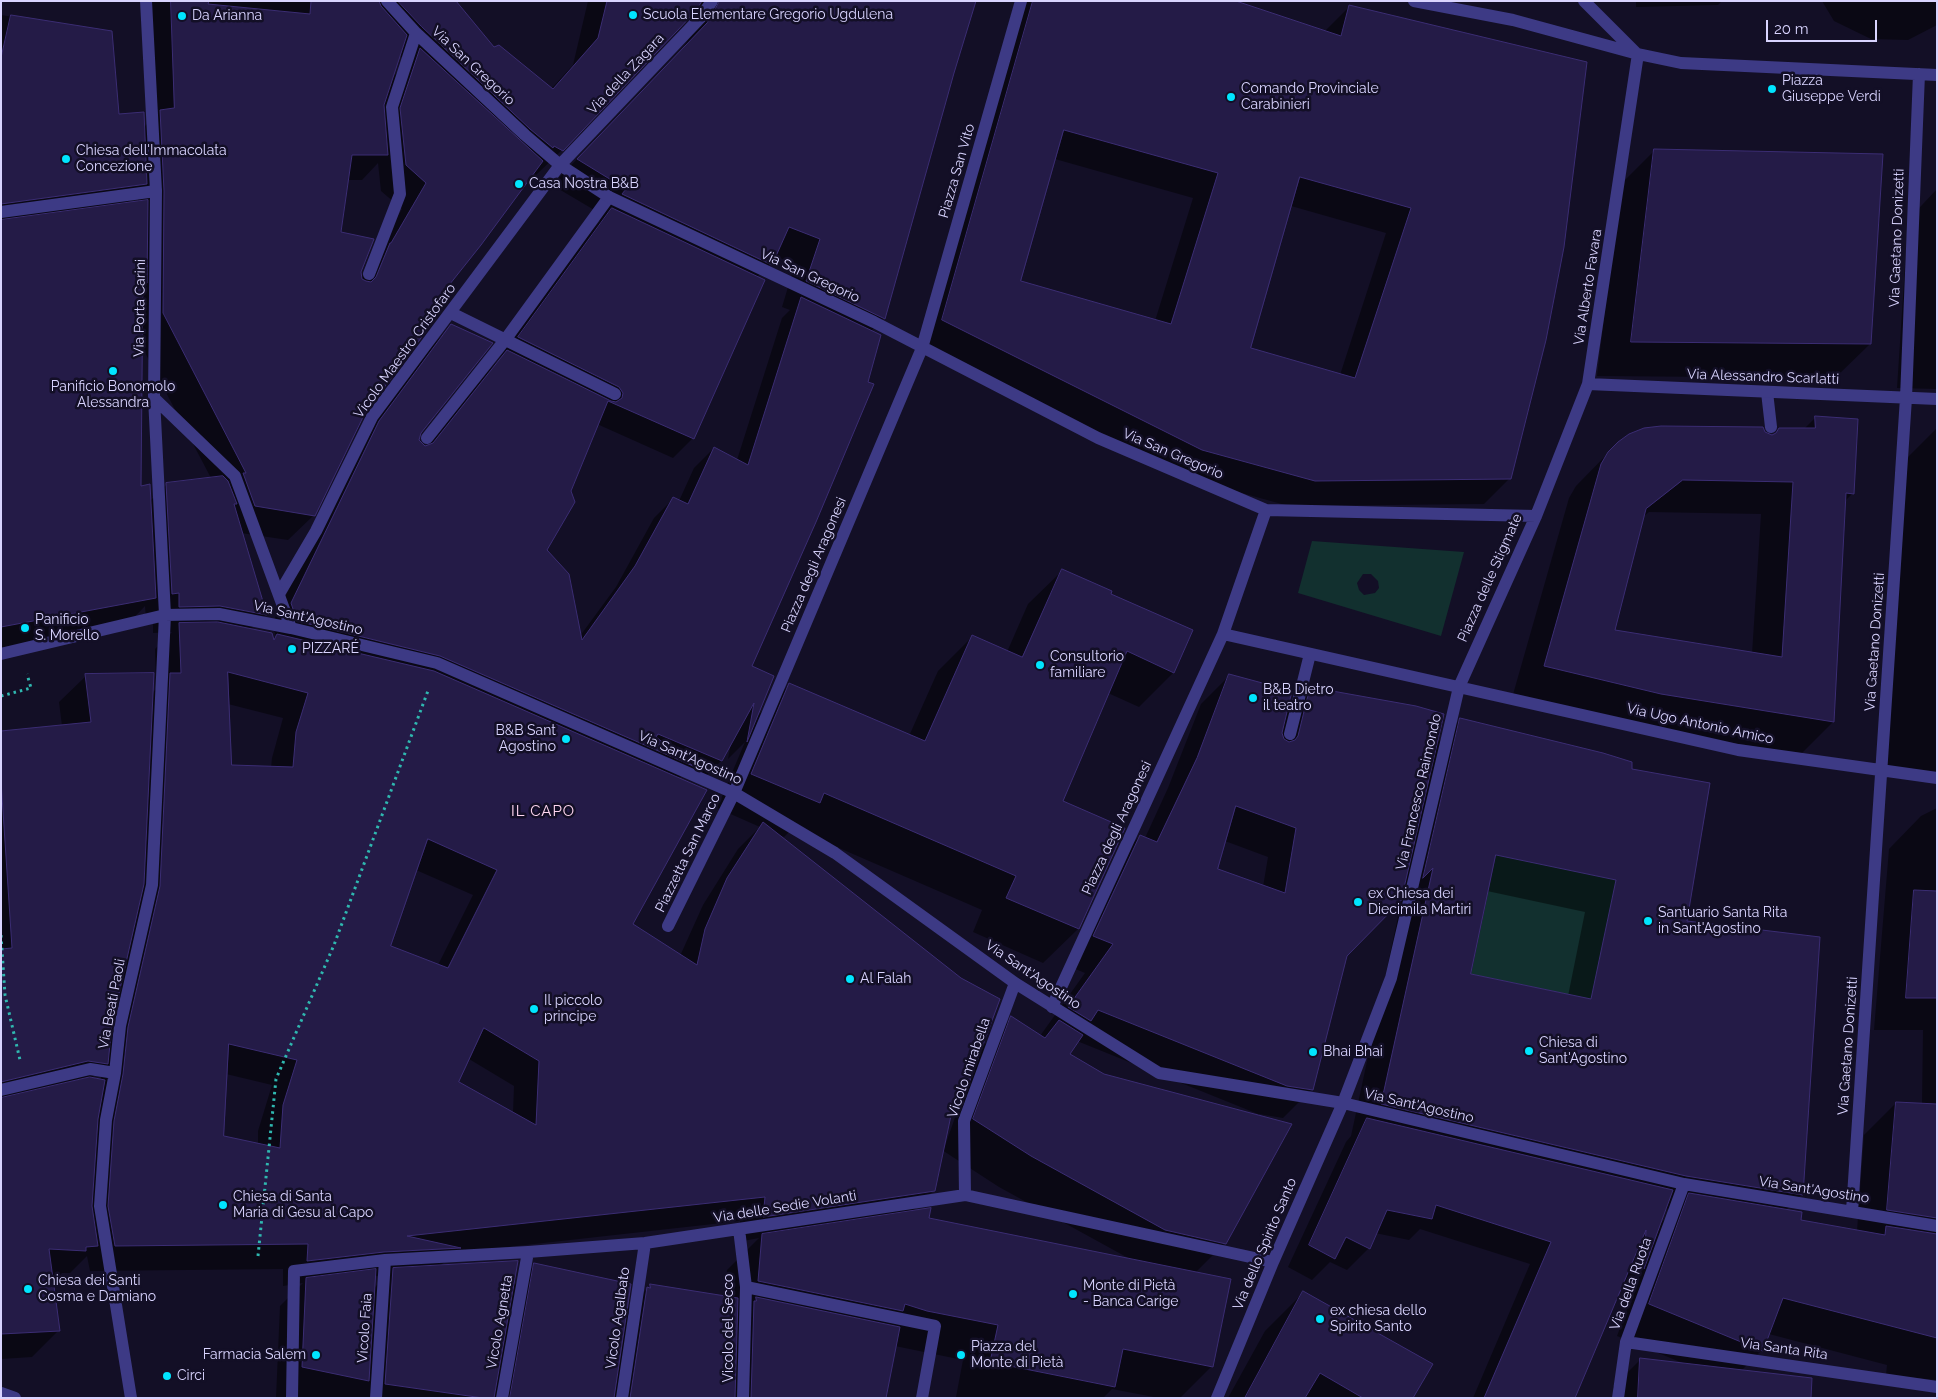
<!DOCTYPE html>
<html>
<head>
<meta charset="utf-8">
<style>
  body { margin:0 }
  #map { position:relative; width:1938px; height:1399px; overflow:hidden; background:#130f26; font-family:Raleway,sans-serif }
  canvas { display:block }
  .frame { position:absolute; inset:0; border:2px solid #d9d4ff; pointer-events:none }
  .scale { position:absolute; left:1766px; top:20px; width:111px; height:22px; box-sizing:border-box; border:2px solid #d9d4ff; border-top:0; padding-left:6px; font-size:15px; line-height:18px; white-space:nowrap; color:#d9d4ff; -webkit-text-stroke:4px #130f26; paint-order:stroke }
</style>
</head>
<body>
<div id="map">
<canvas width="1938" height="1399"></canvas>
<div class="frame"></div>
<div class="scale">20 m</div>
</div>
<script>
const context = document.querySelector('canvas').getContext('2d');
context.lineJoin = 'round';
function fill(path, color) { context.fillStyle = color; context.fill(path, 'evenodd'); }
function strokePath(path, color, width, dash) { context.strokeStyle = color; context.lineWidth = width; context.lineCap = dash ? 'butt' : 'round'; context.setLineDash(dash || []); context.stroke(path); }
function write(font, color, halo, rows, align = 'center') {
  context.font = font + ' Raleway,sans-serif'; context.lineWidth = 5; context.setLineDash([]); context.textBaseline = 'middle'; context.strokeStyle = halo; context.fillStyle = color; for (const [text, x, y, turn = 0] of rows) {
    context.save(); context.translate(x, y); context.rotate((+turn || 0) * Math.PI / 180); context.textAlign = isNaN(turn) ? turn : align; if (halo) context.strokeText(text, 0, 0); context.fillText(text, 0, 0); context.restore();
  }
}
const green = new Path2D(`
  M1312,541L1464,552L1441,636L1298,593ZM1363,574H1371L1378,581L1379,588L1375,593L1364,595L1359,590L1357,583Z
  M1496,855L1616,880L1591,999L1471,974Z`);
const shadow = new Path2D(`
  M146,1H456L494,49L551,89L573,65L588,1H975L953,72L884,318L871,331L750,667L773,677L755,718L790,684L909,736L938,671L973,636L1007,652L1028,604L1063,570L1109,594L1173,673L1139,707L1108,693L1062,802L1123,829L1078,929L1043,963L973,932L982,910L793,828L784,837L777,834L981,1048L1012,1018L1040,1036L1085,973L1066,965L1111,865L1140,836L1145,838L1168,788L1201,704L1229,676L1286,713L1311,688L1436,744L1460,720L1630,770L1686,922L1819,938L1801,1195L1786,1210L1800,1221L1857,1231L1864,1135L1896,1103L1922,1104L1923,1030H1874L1889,849L1921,816L1937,808V1380L1886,1375L1887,1365L1769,1334L1762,1350L1741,1371L1790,1398H1613V1387L1640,1360L1685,1364L1617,1336L1642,1269L1623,1288V1281L1573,1398H1473L1530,1264L1420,1229L1409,1240L1375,1233L1369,1248L1347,1270L1330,1262L1312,1280L1288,1267L1346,1142L1351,1136L1402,898L1346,956L1312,1089L1283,1118L1259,1114L1225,1243L1195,1273L1212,1366L1180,1398H1159L1112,1389L1103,1398H961L956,1397L963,1360L895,1346L885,1398H276L280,1306L303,1283L283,1286V1269L90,1271L87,1256L70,1273H62L58,1277H52L59,1330L32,1357L1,1359V732L62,726L59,702L86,676L152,693L156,689L155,649L172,632L153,633V619L146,620L145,606L128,624L1,648V15L110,32L118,116L143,128L148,123ZM686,19H691L695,28L682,50L552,185L601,214L598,220L600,221L593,229L500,357L501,358L488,371L428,446L425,447L418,441L419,432L451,326L432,346L360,442L272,624L276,636L272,639L250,630L265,615L241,533L288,540L314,515L364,413L424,314L533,173L536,175L562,150ZM399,55L407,62L392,78ZM378,163L381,191L402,209L361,278L360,271L339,233L347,180H362ZM138,192V203L125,205ZM774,256L795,264L782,307L790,310L782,318L737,460L714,448L694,468L679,501L674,498L654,518L616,587L580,636L545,551L597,424L673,458L692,439L763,280L757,277L771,264ZM141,345L211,478L167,484L150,501L140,487ZM228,704L283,718L272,758L271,768L231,766ZM745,742L717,808L760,827L738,849L703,905L680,956L631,925L678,779L684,773L702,780L721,761L731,743L728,759ZM1225,841L1268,857L1263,887L1217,870ZM416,870L473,895L438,965L390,947ZM1487,891L1585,912L1568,996L1469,975ZM1077,1041L1258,1114V1116L1103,1075L1069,1055ZM469,1059L514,1086L513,1113L458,1083ZM102,1068L101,1080L91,1079ZM226,1074L272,1085L258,1131V1144L223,1137ZM958,1109L945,1146L943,1145L949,1119ZM942,1150L999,1187L1130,1259L927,1219L912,1212L933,1191ZM1665,1209L1673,1211L1659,1225ZM740,1221L738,1242L759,1238L727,1270L725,1297L651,1285L626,1310L535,1265L512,1287L440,1266L454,1253ZM387,1275L374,1288L375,1276Z
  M1015,1H1232L1324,32L1349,7L1510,478L1484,504L1289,506L1176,475L918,346ZM1055,159L1193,198L1155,321L1019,282ZM1291,206L1386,233L1340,375L1249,349Z
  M1636,1H1722L1718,5L1636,7Z
  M1822,1H1937V25L1908,40L1871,39L1834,21Z
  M1655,150L1870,344L1835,378L1597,376L1620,185Z
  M1937,189V389L1897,388L1908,220Z
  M1816,417L1853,493L1844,502L1833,722L1801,754L1628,726L1512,698L1569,498L1576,486L1618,443L1764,433L1772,437L1779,429H1804ZM1649,512L1761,514L1752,654L1613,631L1643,517Z
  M1937,428V781L1878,773L1895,470Z
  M1303,1293L1412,1398H1228L1265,1331Z`);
const building = new Path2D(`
  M171,1H209L208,4L310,14L311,1H379L381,6L407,35L384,105L388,155H352L341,232L374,239L361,272L362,279L366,281L371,282L376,277L390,243H391L426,183L406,165L400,108L420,48L543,161L481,245L426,314L436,318L365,413L315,516L255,506L243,473H246L163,313L164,191L160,110L174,108Z
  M398,1H456L494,47L499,45L553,89L598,38L607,1H702L695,12L563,151L554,146L553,148L530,129L422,27Z
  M720,1H976L954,73L885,319L806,281L820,239L789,227L772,265L622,194L626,189L577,159L707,23Z
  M1033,1H1236L1341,36L1349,5L1587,62L1564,247L1546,340L1511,479L1315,481L1202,450L942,320ZM1064,130L1218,173L1171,324L1021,281ZM1300,177L1411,208L1355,378L1251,348Z
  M11,15L112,31L119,114L144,112L147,184L1,204V58Z
  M1654,149L1883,154L1871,344L1631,342Z
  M148,200L147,283L143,275L141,486L150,484L156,598L1,627V220Z
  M612,208L765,280L694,439L608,401L571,491L575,502L547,550L569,574L582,640L635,566L673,497L688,504L714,447L748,465L801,297L881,335L868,382L874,384L816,522L752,666L774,676L747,742L754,703L722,761L658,734L656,737L693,766L440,656L297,621L291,603L379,421L451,324L493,343L421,433L419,440L425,446L433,443L507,350L611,401L616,402L622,398L623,393L619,387L518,337Z
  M1815,416L1858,419L1854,494L1846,493L1834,722L1661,694L1544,666L1601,464L1608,452L1618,442L1629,434L1644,428L1661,426L1763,427L1765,432L1772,435L1776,433L1779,428H1815ZM1683,480L1793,482L1782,657L1615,630L1646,509Z
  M223,476L228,481L237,504H234L267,615L220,606L179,607V593L172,594L166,483Z
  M1062,569L1112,591L1111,594L1193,630L1174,673L1127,651L1063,801L1125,828L1079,929L1006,898L1016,876L824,793L820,803L751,774L789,683L925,741L972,635L1022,657Z
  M218,622L272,633L274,640L277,634L434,671L707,790L633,924L697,965L705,929L727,878L763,822L961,978L1000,999L959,1110L953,1106L935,1191L763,1217L765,1197L407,1236L461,1248L384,1252L307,1261L308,1244L115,1246L108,1206L114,1121L123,1074L128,1027L160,886L170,673H181L179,623ZM228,672L308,693L296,732L293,767L232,765ZM428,839L497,870L448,968L391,946ZM484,1028L539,1061L536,1125L459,1082ZM229,1044L297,1060L283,1105L280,1148L224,1136Z
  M154,673L144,884L112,1024L108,1064L88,1061L1,1082V949L12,948L1,781V731L91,722L85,674Z
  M1229,674L1292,691L1282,733L1284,739L1289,742L1295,740L1298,736L1310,687L1416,706L1444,714L1401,901L1347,956L1313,1090L1287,1086L1098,1010L1091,1021L1068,1007L1113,944L1093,936L1140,835L1157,842L1197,758ZM1236,806L1296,828L1285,893L1218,869Z
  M1460,718L1603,753L1632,762V769L1710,783L1687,921L1820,937L1803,1195L1686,1176L1381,1104L1433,868L1423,878ZM1496,855L1616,880L1591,999L1471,974Z
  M1914,890L1937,891V998H1906Z
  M1011,1016L1045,1038L1059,1020L1083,1035L1070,1054L1104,1074L1292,1124L1226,1244L1165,1230L1031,1156L973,1119Z
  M90,1077L105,1080L98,1119L92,1206L98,1246L86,1247V1251L49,1249L60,1331L1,1334V1098Z
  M1896,1102L1937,1104V1218L1887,1210Z
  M1367,1118L1673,1190L1644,1269L1646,1230L1575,1398H1484L1551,1242L1436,1205L1432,1219L1387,1210L1370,1249L1346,1237L1335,1259L1309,1245Z
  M1689,1193L1802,1212L1801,1220L1885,1235L1886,1226L1937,1234V1338L1783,1298L1763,1351L1649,1304Z
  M931,1208L929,1218L1231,1279L1213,1367L1123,1349L1115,1387L990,1362L998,1325L927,1311L905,1304L903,1311L758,1281L762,1234Z
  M518,1261L494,1398H483L385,1384L393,1268Z
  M534,1263L631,1284L614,1398H510Z
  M376,1269L369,1381L302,1367L306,1278Z
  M650,1284L738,1298L735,1398H630L647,1287L650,1288Z
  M1303,1291L1433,1364L1413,1398H1363L1320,1373L1305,1398H1245Z
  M756,1297L900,1327L886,1398H751L754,1301H756Z
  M1640,1358L1812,1378L1811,1398H1638Z`);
const path = new Path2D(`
  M1,696L31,688L27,674
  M1,935L5,995L20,1060
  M258,1256L276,1079L334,945L429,688`);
const lane = new Path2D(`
  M1,212L156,191
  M451,313L615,394
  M1767,392L1771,427
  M427,438L505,340L609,197
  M279,594L316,531L372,417L560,165
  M1290,734L1310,654`);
const street = new Path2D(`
  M387,1L416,33L525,135L560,165L609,197L874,322L1098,438L1266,510
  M1414,1L1513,20L1638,54L1681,63L1937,75
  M1584,1L1636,53
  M560,165L701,17L712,1
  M369,274L400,194L392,107L416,33
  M1588,384L1937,399
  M154,398L235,476L291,628
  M1223,634L1738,750L1937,778
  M1,654L165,615L219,614L291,628L437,663L734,793L835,853L1015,983L1159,1073L1343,1103L1684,1184L1937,1226
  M668,926L734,793L922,348L1021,1
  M1052,1007L1223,634L1266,510L1536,516
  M1,1090L90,1069L115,1073
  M965,1195L964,1121L1015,983
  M1852,1211L1906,398L1919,74
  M739,1229L746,1287L743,1398
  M746,1287L935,1326L922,1398
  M1626,1342L1937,1387
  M1,1393L15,1398
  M131,1398L100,1206L106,1120L115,1073L120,1026L152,885L165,615L154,398L156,191L146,1
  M292,1398L294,1271L385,1260L528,1252L645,1243L965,1195L1273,1262
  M376,1398L385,1260
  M502,1398L528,1252
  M622,1398L645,1243
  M1217,1398L1273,1262L1343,1103L1391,978L1459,687L1536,516L1588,384L1638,54
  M1618,1398L1626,1342L1684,1184`);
const markers = [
  [633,15,5,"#00e5ff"],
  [182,16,5,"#00e5ff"],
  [1772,89,5,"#00e5ff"],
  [1231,97,5,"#00e5ff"],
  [66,159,5,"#00e5ff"],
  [519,184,5,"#00e5ff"],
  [113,371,5,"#00e5ff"],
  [25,628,5,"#00e5ff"],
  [292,649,5,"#00e5ff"],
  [1040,665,5,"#00e5ff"],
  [1253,698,5,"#00e5ff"],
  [566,739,5,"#00e5ff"],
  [1358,902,5,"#00e5ff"],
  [1648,921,5,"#00e5ff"],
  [850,979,5,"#00e5ff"],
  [534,1009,5,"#00e5ff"],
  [1529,1051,5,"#00e5ff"],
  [1313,1052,5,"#00e5ff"],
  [223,1205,5,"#00e5ff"],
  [28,1289,5,"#00e5ff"],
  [1073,1294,5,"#00e5ff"],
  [1320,1319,5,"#00e5ff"],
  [316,1355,5,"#00e5ff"],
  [961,1355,5,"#00e5ff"],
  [167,1376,5,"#00e5ff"]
];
const poiNames = [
  ["Scuola Elementare Gregorio Ugdulena",643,15],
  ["Da Arianna",192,16],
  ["Piazza",1782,81],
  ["Giuseppe Verdi",1782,97],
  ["Comando Provinciale",1241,89],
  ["Carabinieri",1241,105],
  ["Chiesa dell'Immacolata",76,151],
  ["Concezione",76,167],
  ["Casa Nostra B&B",529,184],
  ["Panificio Bonomolo",113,387,"center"],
  ["Alessandra",113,403,"center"],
  ["Panificio",35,620],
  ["S. Morello",35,636],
  ["PIZZARÉ",302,649],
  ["Consultorio",1050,657],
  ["familiare",1050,673],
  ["B&B Dietro",1263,690],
  ["il teatro",1263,706],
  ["B&B Sant",556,731,"right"],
  ["Agostino",556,747,"right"],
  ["ex Chiesa dei",1368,894],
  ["Diecimila Martiri",1368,910],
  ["Santuario Santa Rita",1658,913],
  ["in Sant'Agostino",1658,929],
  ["Al Falah",860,979],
  ["Il piccolo",544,1001],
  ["principe",544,1017],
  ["Chiesa di",1539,1043],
  ["Sant'Agostino",1539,1059],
  ["Bhai Bhai",1323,1052],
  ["Chiesa di Santa",233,1197],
  ["Maria di Gesu al Capo",233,1213],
  ["Chiesa dei Santi",38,1281],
  ["Cosma e Damiano",38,1297],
  ["Monte di Pietà",1083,1286],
  ["- Banca Carige",1083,1302],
  ["ex chiesa dello",1330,1311],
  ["Spirito Santo",1330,1327],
  ["Piazza del",971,1347],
  ["Monte di Pietà",971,1363],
  ["Farmacia Salem",306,1355,"right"],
  ["Circi",177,1376]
];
const streetNames = [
  ["Via San Gregorio",473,66,43],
  ["Via della Zagara",626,74,-47],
  ["Piazza San Vito",957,171,-74],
  ["Via Gaetano Donizetti",1897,238,-88],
  ["Via San Gregorio",810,276,25],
  ["Via Alberto Favara",1588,287,-81],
  ["Via Porta Carini",140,308,-89],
  ["Vicolo Maestro Cristofaro",405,351,-54],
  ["Via Alessandro Scarlatti",1763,377,2],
  ["Via San Gregorio",1173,454,23],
  ["Piazza degli Aragonesi",814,565,-67],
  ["Piazza delle Stigmate",1490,578,-66],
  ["Via Sant'Agostino",308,618,13],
  ["Via Gaetano Donizetti",1875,642,-86],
  ["Via Ugo Antonio Amico",1700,724,12],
  ["Via Sant'Agostino",690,758,24],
  ["Via Francesco Raimondo",1419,792,-77],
  ["Piazza degli Aragonesi",1117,828,-65],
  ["Piazzetta San Marco",688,853,-64],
  ["Via Sant'Agostino",1033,975,34],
  ["Via Beati Paoli",112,1004,-79],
  ["Via Gaetano Donizetti",1848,1046,-86],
  ["Vicolo mirabella",969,1068,-71],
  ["Via Sant'Agostino",1419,1106,13],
  ["Via Sant'Agostino",1814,1190,9],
  ["Via delle Sedie Volanti",785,1207,-9],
  ["Via dello Spirito Santo",1265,1244,-67],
  ["Via della Ruota",1631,1284,-70],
  ["Vicolo Agalbato",618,1318,-82],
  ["Vicolo Agnetta",500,1322,-80],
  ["Vicolo Faia",365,1328,-86],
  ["Vicolo del Secco",729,1328,-90],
  ["Via Santa Rita",1784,1349,8]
];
const neighbourhoodNames = [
  ["IL CAPO",543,811]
];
fill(green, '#12302f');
fill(shadow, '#0007');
fill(building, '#241b47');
strokePath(building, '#3b2d73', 1);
strokePath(path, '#2fb8b0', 3, [2.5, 4]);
strokePath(lane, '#3d3a85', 12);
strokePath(street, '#3d3a85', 12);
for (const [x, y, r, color] of markers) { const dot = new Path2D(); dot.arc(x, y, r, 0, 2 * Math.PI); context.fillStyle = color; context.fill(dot); strokePath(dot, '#130f26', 2); }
write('14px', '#d9d4ff', '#130f26', poiNames, 'left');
write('14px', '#d9d4ff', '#130f26', streetNames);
context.letterSpacing = '1px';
write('15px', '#ffd6f0', '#130f26', neighbourhoodNames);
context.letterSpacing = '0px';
</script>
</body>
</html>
